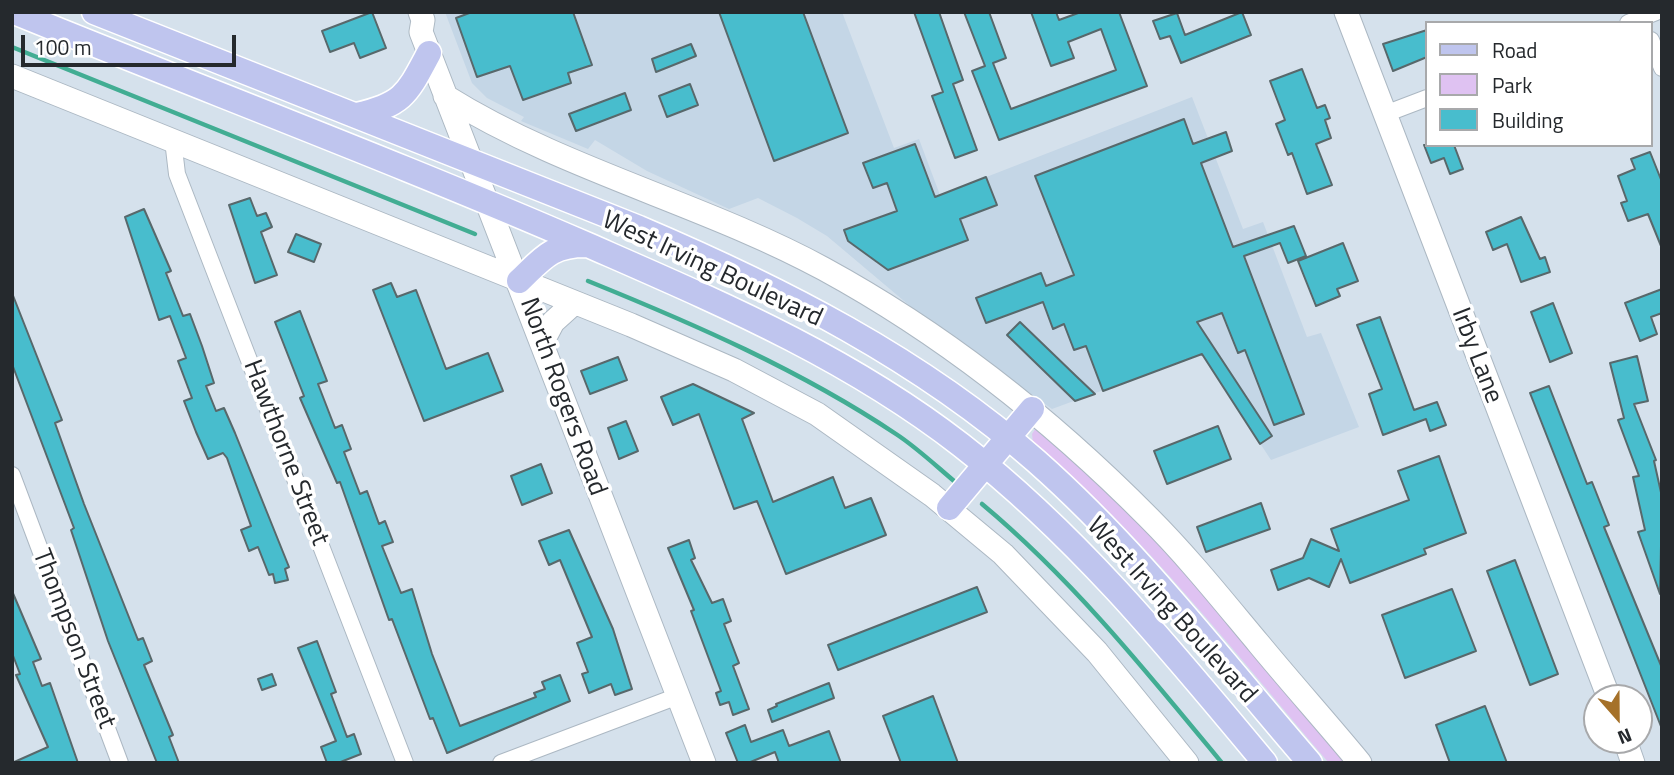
<!DOCTYPE html>
<html>
<head>
<meta charset="utf-8">
<style>
  body { margin:0 }
  #map { position:relative; width:1674px; height:775px; overflow:hidden; background:#d5e1ec; font-family:"Titillium Web",sans-serif }
  canvas { display:block }
  .frame { position:absolute; inset:0; border:14px solid #25292d; pointer-events:none }
  .legend { position:absolute; left:1425px; top:21px; width:228px; height:126px; box-sizing:border-box; background:#fff; border:2px solid #a8a9ab; margin:0; padding:9px 12px; list-style:none; font-size:21px; color:#25292d }
  .legend li { display:flex; align-items:center; gap:14px; height:35px }
  .legend b { width:35px; border:2px solid #a8a9ab }
  .north { position:absolute; left:1583px; top:684px; width:70px; height:70px; box-sizing:border-box; background:#fff; border:2px solid #a8a9ab; border-radius:50%; rotate:159deg; font-size:19px; font-weight:700; line-height:28px; text-align:center; color:#25292d }
  .north::after { content:''; display:block; margin:auto; width:24px; height:32px; background:#a57129; clip-path:polygon(50% 0,100% 100%,50% 72%,0 100%) }
  .scale { position:absolute; left:21px; top:35px; width:215px; height:32px; box-sizing:border-box; border:4px solid #25292d; border-top:0; padding-left:9px; font-size:21px; line-height:24px; white-space:nowrap; color:#25292d; -webkit-text-stroke:5px #fff; paint-order:stroke }
</style>
</head>
<body>
<div id="map">
<canvas width="1674" height="775"></canvas>
<div class="frame"></div>
<ul class="legend">
<li><b style="height:9px;background:#bfc5ee"></b>Road</li>
<li><b style="height:19px;background:#dfc2f2"></b>Park</li>
<li><b style="height:19px;background:#48bdcd"></b>Building</li>
</ul>
<div class="north">N</div>
<div class="scale">100 m</div>
</div>
<script>
const context = document.querySelector('canvas').getContext('2d');
context.lineJoin = 'round';
function fill(path, color) { context.fillStyle = color; context.fill(path, 'evenodd'); }
function strokePath(path, color, width, dash) { context.strokeStyle = color; context.lineWidth = width; context.lineCap = dash ? 'butt' : 'round'; context.setLineDash(dash || []); context.stroke(path); }
function write(font, color, halo, rows, align = 'center') {
  context.font = font + ' "Titillium Web",sans-serif'; context.lineWidth = 7; context.setLineDash([]); context.textBaseline = 'middle'; context.strokeStyle = halo; context.fillStyle = color; for (const [text, x, y, turn = 0] of rows) {
    context.save(); context.translate(x, y); context.rotate((+turn || 0) * Math.PI / 180); context.textAlign = isNaN(turn) ? turn : align; if (halo) context.strokeText(text, 0, 0); context.fillText(text, 0, 0); context.restore();
  }
}
const built = new Path2D(`
  M445,12H842L894,148L919,139L940,195L1192,97L1243,229L1263,222L1307,337L1321,333L1359,427L1271,460L1201,354L1052,409L929,322L827,236L797,218L758,198L729,209L647,171L595,140L588,149L521,121L524,117L487,98L472,83Z`);
const green = new Path2D(`
  M1036,428L1114,492L1352,763H1329C1234,652 1145,536 1033,442L1032,434Z`);
const stream = new Path2D(`
  M12,47L475,234
  M588,281C694,324 800,370 896,434C916,447 935,465 954,481
  M982,504C1073,580 1147,672 1222,763`);
const building = new Path2D(`
  M372,12L386,48L360,58L354,43L330,52L322,31Z
  M472,12H573L592,65L568,73L571,83L523,100L510,66L477,77L456,18Z
  M719,12H803L848,133L774,161Z
  M914,12H939L963,80L953,84L977,150L955,158L932,96L943,92Z
  M964,12H989L1006,58L993,63L1011,109L1116,70L1101,29L1068,42L1074,58L1051,66L1031,12H1056L1059,20L1081,12H1119L1147,86L999,140L972,71L985,66Z
  M1242,12L1251,35L1181,63L1170,36L1160,39L1153,21L1177,13L1185,35Z
  M1427,30V57L1393,71L1383,44Z
  M691,44L696,56L656,72L652,59Z
  M1302,69L1317,108L1325,105L1330,118L1325,120L1331,138L1316,144L1332,185L1307,194L1292,153L1288,155L1276,124L1285,120L1270,81Z
  M690,84L698,105L667,117L659,96Z
  M625,93L631,110L576,131L569,114Z
  M1184,119L1193,144L1226,132L1232,151L1201,163L1233,247L1294,226L1306,256L1288,263L1280,243L1244,256L1304,414L1274,425L1245,350L1238,353L1222,313L1197,322L1272,436L1260,444L1202,354L1103,391L1086,346L1074,350L1064,324L1053,329L1043,302L986,323L976,298L1041,273L1046,286L1074,275L1035,176Z
  M915,144L935,197L986,177L997,205L960,219L968,240L888,270L848,241L844,230L897,211L887,183L873,188L863,163Z
  M1424,145H1454L1463,169L1450,174L1444,158L1431,163Z
  M1650,152L1662,182L1661,246L1648,214L1628,221L1621,203L1627,201L1618,176L1635,169L1631,159Z
  M250,198L257,216L266,213L272,227L261,232L277,275L255,283L229,205Z
  M144,209L171,271L166,273L183,316L190,314L202,346L214,383L206,386L216,411L224,408L235,433L289,567L285,569L288,580L275,583L273,574L269,575L258,547L249,551L241,530L251,526L227,458L223,453L208,459L196,432L184,401L192,398L178,361L186,358L170,316L159,320L125,217Z
  M1521,217L1540,259L1545,257L1550,272L1521,282L1507,244L1493,250L1486,232Z
  M296,234L321,244L314,262L288,252Z
  M1343,243L1358,281L1337,289L1340,296L1316,306L1298,261Z
  M391,283L397,297L416,290L446,369L488,353L503,391L424,421L373,290Z
  M1662,289V313L1651,317L1657,334L1640,341L1625,303Z
  M12,293L62,420L55,423L84,504L138,640L143,638L152,661L144,665L173,735L169,737L179,763H157L108,641L71,530L74,528L12,364Z
  M1553,303L1572,353L1550,362L1531,312Z
  M300,311L327,381L318,384L335,428L342,425L351,449L344,452L360,494L367,491L379,524L385,521L393,542L382,546L401,593L412,589L432,654L460,726L536,697L534,693L545,689L542,682L560,675L570,701L447,753L433,718L430,719L392,619L389,620L340,482L337,483L300,398L304,396L275,322Z
  M1380,317L1414,410L1437,402L1446,425L1430,431L1426,419L1383,435L1369,394L1382,389L1357,325Z
  M1020,322L1076,376L1095,394L1075,401L1007,335Z
  M1637,356L1648,401L1634,404L1656,460L1654,461L1662,497L1660,594L1638,532L1645,530L1633,477L1639,476L1618,420L1624,418L1610,363Z
  M618,357L627,380L590,394L581,371Z
  M693,384L754,413L742,419L773,502L833,477L845,508L871,498L886,535L786,574L757,501L734,509L699,414L673,425L661,397Z
  M1549,386L1587,484L1592,482L1609,525L1604,527L1662,668V729L1530,393Z
  M626,421L638,451L619,459L608,428Z
  M1218,426L1231,459L1167,484L1154,451Z
  M1439,456L1466,533L1424,549L1426,554L1350,583L1341,559L1329,587L1309,578L1278,590L1271,570L1303,558L1311,539L1339,551L1331,529L1409,500L1398,471Z
  M541,464L552,493L522,505L511,476Z
  M1261,503L1270,529L1206,552L1197,527Z
  M569,530L613,629L632,689L615,695L611,684L589,693L582,674L588,672L577,643L592,637L560,560L549,565L539,541Z
  M689,540L695,558L691,560L712,603L723,599L731,621L724,624L739,663L733,666L749,709L733,715L729,702L720,705L716,693L721,691L691,611L694,610L668,548Z
  M1515,560L1558,674L1530,685L1487,571Z
  M977,587L987,612L838,670L828,645Z
  M1452,589L1476,651L1405,678L1382,615Z
  M12,591L41,659L33,662L42,686L50,683L78,763H12L48,747L16,675L20,674L12,653Z
  M317,641L336,692L331,694L347,737L354,734L361,754L338,763H327L321,747L336,741L298,648Z
  M272,674L276,685L262,690L258,679Z
  M829,683L834,698L772,722L768,710L777,706L776,704Z
  M933,696L958,763H901L883,716Z
  M1485,706L1507,763H1450L1436,725Z
  M745,725L751,742L783,730L789,746L829,731L841,763H779L775,752L748,763H738L726,733Z`);
const street = new Path2D(`
  M1628,23L1656,12
  M1651,40L1662,68
  M1385,114L1427,98
  M173,140L177,174L405,763
  M12,475L120,763
  M501,763L678,696`);
const secondary = new Path2D(`
  M420,12L423,20L421,32L704,763
  M1346,12L1609,698
  M12,76L631,325L734,370L817,414L932,495L1003,554L1097,652L1187,763
  M445,96C563,170 702,203 824,269C945,335 1052,420 1149,518C1188,557 1223,601 1259,644C1292,684 1327,723 1360,763
  M542,343L553,322L574,303
  M1625,740L1633,763`);
const primary = new Path2D(`
  M14,12C205,90 399,163 588,245C720,303 846,356 961,445C1078,536 1171,650 1265,763
  M94,12L639,228C780,288 920,359 1036,461C1138,551 1221,660 1310,763
  M357,115C404,104 407,94 429,53
  M519,281C543,258 551,245 586,245
  M949,508L1032,409`);
const streetNames = [
  ["West Irving Boulevard",712,270,25],
  ["Irby Lane",1476,356,69],
  ["North Rogers Road",562,397,70],
  ["Hawthorne Street",285,453,69],
  ["West Irving Boulevard",1171,611,48],
  ["Thompson Street",73,639,69]
];
fill(built, '#c4d6e6');
fill(green, '#dfc2f2');
strokePath(stream, '#42ad93', 4.5);
fill(building, '#48bdcd');
strokePath(building, '#58686b', 2);
strokePath(street, '#acb8c3', 18);
strokePath(secondary, '#acb8c3', 25);
strokePath(primary, '#fff', 27);
strokePath(street, '#fff', 16);
strokePath(secondary, '#fff', 23);
strokePath(primary, '#bfc5ee', 24);
write('26px', '#25292d', '#fff', streetNames);
</script>
</body>
</html>
